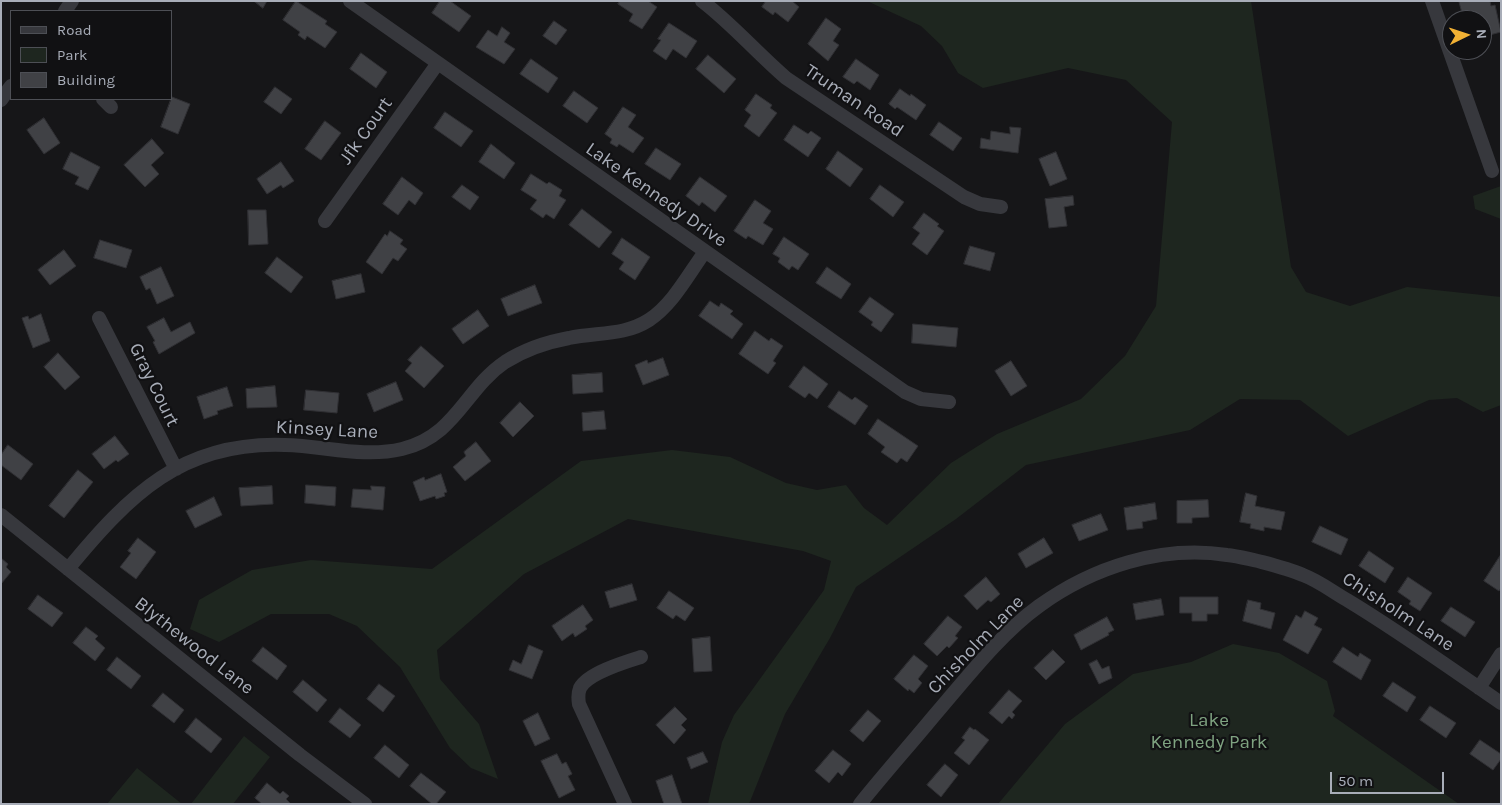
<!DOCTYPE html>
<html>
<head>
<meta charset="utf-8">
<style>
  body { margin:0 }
  #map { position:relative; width:1502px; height:805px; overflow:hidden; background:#161618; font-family:Karla,sans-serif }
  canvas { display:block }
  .frame { position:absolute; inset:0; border:2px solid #a8adb8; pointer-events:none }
  .legend { position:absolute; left:10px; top:10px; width:162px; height:90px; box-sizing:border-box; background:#111113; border:1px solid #4d4f55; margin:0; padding:6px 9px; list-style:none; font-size:15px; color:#a8adb8 }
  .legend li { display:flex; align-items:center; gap:10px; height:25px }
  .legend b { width:25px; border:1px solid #4d4f55 }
  .north { position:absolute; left:1442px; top:10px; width:50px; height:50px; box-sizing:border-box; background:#111113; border:1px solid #4d4f55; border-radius:50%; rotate:86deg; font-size:14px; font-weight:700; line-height:20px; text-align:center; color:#a8adb8 }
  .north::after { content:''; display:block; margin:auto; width:18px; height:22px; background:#f2b134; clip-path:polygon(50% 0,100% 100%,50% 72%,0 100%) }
  .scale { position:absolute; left:1330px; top:772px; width:114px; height:22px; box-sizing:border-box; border:2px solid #a8adb8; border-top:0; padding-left:6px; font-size:15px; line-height:18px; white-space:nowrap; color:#a8adb8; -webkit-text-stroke:4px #111113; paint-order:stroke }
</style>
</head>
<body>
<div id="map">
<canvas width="1502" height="805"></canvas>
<div class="frame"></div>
<ul class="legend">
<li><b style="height:6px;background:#37383d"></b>Road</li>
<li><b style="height:14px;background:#1e261f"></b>Park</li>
<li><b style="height:14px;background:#404145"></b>Building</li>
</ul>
<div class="north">N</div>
<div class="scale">50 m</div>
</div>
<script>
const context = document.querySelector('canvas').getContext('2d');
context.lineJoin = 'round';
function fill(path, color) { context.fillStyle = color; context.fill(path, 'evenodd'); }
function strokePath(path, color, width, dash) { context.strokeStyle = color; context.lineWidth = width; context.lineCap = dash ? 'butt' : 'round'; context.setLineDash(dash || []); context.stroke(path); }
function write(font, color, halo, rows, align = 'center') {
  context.font = font + ' Karla,sans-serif'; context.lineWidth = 4.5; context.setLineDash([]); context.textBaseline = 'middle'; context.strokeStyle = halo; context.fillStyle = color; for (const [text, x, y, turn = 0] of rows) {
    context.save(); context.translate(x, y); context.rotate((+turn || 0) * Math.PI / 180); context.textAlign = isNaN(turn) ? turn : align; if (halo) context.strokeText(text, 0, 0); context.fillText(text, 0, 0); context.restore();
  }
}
const green = new Path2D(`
  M867,1H1251L1291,267L1306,292L1350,306L1407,287L1501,297V405L1483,412L1457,398L1429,400L1348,436L1300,400L1240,399L1190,430L1026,465L956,519L856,587L830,638L785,714L749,804H708L709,799L722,742L734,715L824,590L831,561L803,551L628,519L524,574L437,650L440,679L479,724L498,779L471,768L450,748L400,667L357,626L329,614H271L219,642L190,629L199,600L252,570L311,560L432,569L581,461L672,450L730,457L786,483L817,490L846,485L864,508L887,525L951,463L997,434L1081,399L1125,356L1156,306L1172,122L1126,80L1068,68L983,88L958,73L942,46L921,26Z
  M1501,186V219L1475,209L1473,196Z
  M1233,644L1279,653L1327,681L1335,711L1333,716L1459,804H998L1065,724L1133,674L1191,662Z
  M244,736L270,757L233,804H191Z
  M137,768L182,804H107Z`);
const building = new Path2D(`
  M254,1H267L263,8Z
  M296,1L327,21L325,24L337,32L325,48L307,36L305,40L298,35L300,32L283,20Z
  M440,1H450L471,16L459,32L432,13Z
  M620,1H648L657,7L642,29L629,21L633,14L618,4Z
  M766,1H792L799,7L788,22L775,12L773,15L762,7Z
  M1462,1H1490L1491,6L1495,5L1501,32L1482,37V20H1473L1471,11L1462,13L1459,2Z
  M826,18L841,29L833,41L839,45L828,61L808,44Z
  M554,21L567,30L556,45L543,36Z
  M669,23L697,41L686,58L673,49L666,60L653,51L661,40L658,39Z
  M502,27L510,33L504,42L515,49L504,64L476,47L488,30L497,36Z
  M361,53L387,72L376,88L350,69Z
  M708,55L736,79L724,93L696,69Z
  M531,59L558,78L548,93L520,74Z
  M856,59L879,75L870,90L857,81L854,84L843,77Z
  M275,87L292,99L281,114L264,102Z
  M900,89L910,96L911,94L926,105L916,120L897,107L895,109L889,104Z
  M574,91L598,108L587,123L563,106Z
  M756,94L772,105L770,108L777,113L759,137L744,126L751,115L745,110Z
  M172,97L190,104L178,134L161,127Z
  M623,107L636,115L628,127L644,138L633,153L619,144L617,147L610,143L612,139L605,134Z
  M445,112L473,131L461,147L434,128Z
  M44,118L60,143L44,154L27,130Z
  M325,121L341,133L321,160L305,149Z
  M939,122L962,138L953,151L930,135Z
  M794,125L808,134L811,131L821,138L808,157L784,140Z
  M1010,127L1021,128L1018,153L980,148L981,138L990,140L991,131L1010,134Z
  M152,139L164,153L151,165L159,174L145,187L124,165Z
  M491,144L515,163L504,179L479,162Z
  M656,148L681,164L670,180L645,164Z
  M838,151L863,169L850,187L826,169Z
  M71,152L100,167L88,190L75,184L79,177L63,169Z
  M1056,152L1067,179L1050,186L1039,159Z
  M281,162L294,181L283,188L281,185L267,194L257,179Z
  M531,174L547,184L549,182L562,190L559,196L566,200L554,219L546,214L543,218L530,209L537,200L521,190Z
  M402,177L423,193L415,205L409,200L398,215L383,204Z
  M700,177L727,196L715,212L702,202L699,206L686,196Z
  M462,185L479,197L470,210L452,197Z
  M880,185L904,202L893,217L870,199Z
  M1073,196L1074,205L1064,207L1067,226L1049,228L1045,199Z
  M755,200L771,211L763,223L773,229L763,245L748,236L746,239L734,231Z
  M582,209L612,232L599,248L569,225Z
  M248,210H266L268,244L249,245Z
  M924,213L939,224L937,226L944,231L927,255L912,244L920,233L913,228Z
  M390,231L403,240L400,244L407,249L398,261L393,258L382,274L366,262L385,234L387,236Z
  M784,237L809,254L798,270L792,266L789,270L778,262L780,258L773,254Z
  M622,238L650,257L635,280L619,269L624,262L612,254Z
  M100,240L132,250L126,268L94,258Z
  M970,246L995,253L990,271L964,264Z
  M64,250L76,266L50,285L38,270Z
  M277,257L303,277L291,293L265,273Z
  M161,267L174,296L157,304L150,288L146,290L140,277Z
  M827,267L851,284L841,299L816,283Z
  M361,274L365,292L336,299L332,281Z
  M535,285L542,303L508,316L501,299Z
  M870,297L894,314L881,332L871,325L873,322L859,312Z
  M710,301L719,307L721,303L733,311L730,314L743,324L732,339L699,316Z
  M478,310L489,326L463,344L452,329Z
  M41,314L50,341L33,348L22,318L28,316L29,319Z
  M164,318L171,332L190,322L195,333L159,354L153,342L155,341L147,327Z
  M913,324L958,328L956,347L912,343Z
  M755,331L769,341L771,338L783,346L773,361L776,363L768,374L739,354Z
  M421,346L444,366L424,388L405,371L412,363L408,360Z
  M58,353L80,377L65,390L44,367Z
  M663,358L669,375L643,385L635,365L647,360L648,363Z
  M1011,361L1027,386L1011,396L995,371Z
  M804,366L828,384L817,399L809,393L805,398L789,387Z
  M602,373L603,392L573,394L572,375Z
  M396,382L403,400L374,412L367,394Z
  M275,386L277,407L247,408L246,389Z
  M227,387L233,406L217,411L218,414L204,419L197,397Z
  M306,390L339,393L337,413L304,410Z
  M839,391L852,400L855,397L868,406L855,425L828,407Z
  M520,402L534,416L513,437L500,423Z
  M604,411L606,429L583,431L582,413Z
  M878,419L918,446L907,462L901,458L897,463L881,452L885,447L868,434Z
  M115,436L129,454L118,462L116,460L104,469L92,454Z
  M476,442L491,461L465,481L453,467L466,456L464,452Z
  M8,445L33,464L21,480L1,465V455Z
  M78,470L93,482L64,518L49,506Z
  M441,474L447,492L444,493L445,496L436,499L435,496L420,501L413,482L424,477L425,480Z
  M306,485L336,487L335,506L305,503Z
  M272,486L273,504L241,506L239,488Z
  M371,486L385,487L383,510L351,507L353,489L371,490Z
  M1246,493L1257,496L1255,506L1285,512L1281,530L1264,527V531L1250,528L1251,524L1240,522Z
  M214,497L222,515L195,528L186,511Z
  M1208,500L1209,517L1192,518V523H1177V501Z
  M1155,503L1157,519L1142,522L1143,528L1127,530L1124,508Z
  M1101,514L1108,530L1079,541L1072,525Z
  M1320,526L1348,539L1341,555L1312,542Z
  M138,538L156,552L136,579L120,567L131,553L128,551Z
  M1044,538L1053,553L1026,568L1018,554Z
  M1369,551L1394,568L1385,583L1359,566Z
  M1500,556L1501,588L1499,591L1484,581Z
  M1,558L8,564L6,567L11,572L1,584Z
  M986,577L1000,594L991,602L988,600L977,610L964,596Z
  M1408,577L1432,593L1420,611L1409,604L1411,601L1398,592Z
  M632,584L637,600L610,608L605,592Z
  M669,591L694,608L685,621L676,615L673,619L657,608Z
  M38,595L63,613L52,627L28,609Z
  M1180,597H1218V614H1207V621H1192V613H1180Z
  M1161,599L1164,615L1136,620L1133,604Z
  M1248,600L1261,603L1260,609L1275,613L1271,629L1243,621Z
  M583,605L593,620L585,626L587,629L575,637L573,633L562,641L552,626Z
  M1451,607L1475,622L1465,637L1441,621Z
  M1305,611L1318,618L1314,625L1322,629L1308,654L1283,640L1296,615L1301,618Z
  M948,616L962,627L955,636L958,638L949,648L947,646L937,656L924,644Z
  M1107,617L1114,630L1108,633L1109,635L1081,650L1074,635Z
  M86,627L98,636L95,639L105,648L95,661L73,643Z
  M710,637L712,671L694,672L692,639Z
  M529,645L543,651L532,679L509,670L513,660L521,664Z
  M263,647L287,666L277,680L252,661Z
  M1343,647L1358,657L1360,653L1371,660L1361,680L1333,662Z
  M1053,650L1065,662L1046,680L1034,668Z
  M914,655L928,666L918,679L922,683L914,693L909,689L908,691L894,679Z
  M117,657L141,676L131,689L107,670Z
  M1097,660L1102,669L1109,666L1112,678L1099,684L1089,664Z
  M303,680L327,700L317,712L293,692Z
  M1393,682L1416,697L1407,712L1383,696Z
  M379,684L395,696L383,712L367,699Z
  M1009,690L1022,701L1012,712L1015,715L1012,719L1009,716L1002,724L989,713Z
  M163,693L184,710L174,723L152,706Z
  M1430,706L1456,723L1446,738L1420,720Z
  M675,707L687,719L681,725L686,730L674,744L656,725Z
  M340,708L361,725L350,738L329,722Z
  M868,710L881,721L863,742L850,731Z
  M538,713L550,739L535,746L523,721Z
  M196,718L222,739L211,753L185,732Z
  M970,727L974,730L975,729L989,740L969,765L954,753L965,740L962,738Z
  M1480,740L1501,754V759L1493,770L1470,754Z
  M385,745L409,765L399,778L374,758Z
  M833,750L851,764L842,776L838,772L829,783L815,771Z
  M703,752L708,762L691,769L687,758Z
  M557,754L562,764L566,762L572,774L568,776L575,790L559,798L541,761Z
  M945,764L958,775L941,797L927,785Z
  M421,773L446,792L436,804H432L410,786Z
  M672,775L682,804H664L656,781Z
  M267,783L280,794L283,791L289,796L286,799L291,804H262L255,798Z`);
const minor = new Path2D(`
  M350,1L905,392L921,399L949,402
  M702,1C732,24 757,53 786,78L964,197L980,204L1001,207
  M1432,1L1492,171
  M65,11L72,1
  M103,99L111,107
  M1,100L11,86
  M325,221L438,63
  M99,318L176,469
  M1,515L300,755L365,804
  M68,569C129,495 182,441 285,445C325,446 363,458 402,449C456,436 465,389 505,362C524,350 547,342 569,338C597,332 624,336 649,320C673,304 688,275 704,253
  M1479,688L1501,654
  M625,804L579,704C578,698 578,693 580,688C588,673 625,662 641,657
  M860,804C884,774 909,746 933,717C965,680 1000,634 1039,606C1093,567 1161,545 1227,555C1238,556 1248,559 1258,561C1273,565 1289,569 1303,575C1319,581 1333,592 1347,600C1400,632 1450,668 1501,703`);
const streetNames = [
  ["Truman Road",854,101,34],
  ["Jfk Court",366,131,-55],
  ["Lake Kennedy Drive",656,195,35],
  ["Gray Court",154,385,64],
  ["Kinsey Lane",327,430,3],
  ["Chisholm Lane",1398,612,33],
  ["Chisholm Lane",976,645,-46],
  ["Blythewood Lane",194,646,38]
];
const parkNames = [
  ["Lake",1209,721],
  ["Kennedy Park",1209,743]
];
fill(green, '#1e261f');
fill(building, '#404145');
strokePath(building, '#303034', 1);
strokePath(minor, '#37383d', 14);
write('19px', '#a8adb8', '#111113', streetNames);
write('19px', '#7fa381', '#111113', parkNames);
</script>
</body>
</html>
